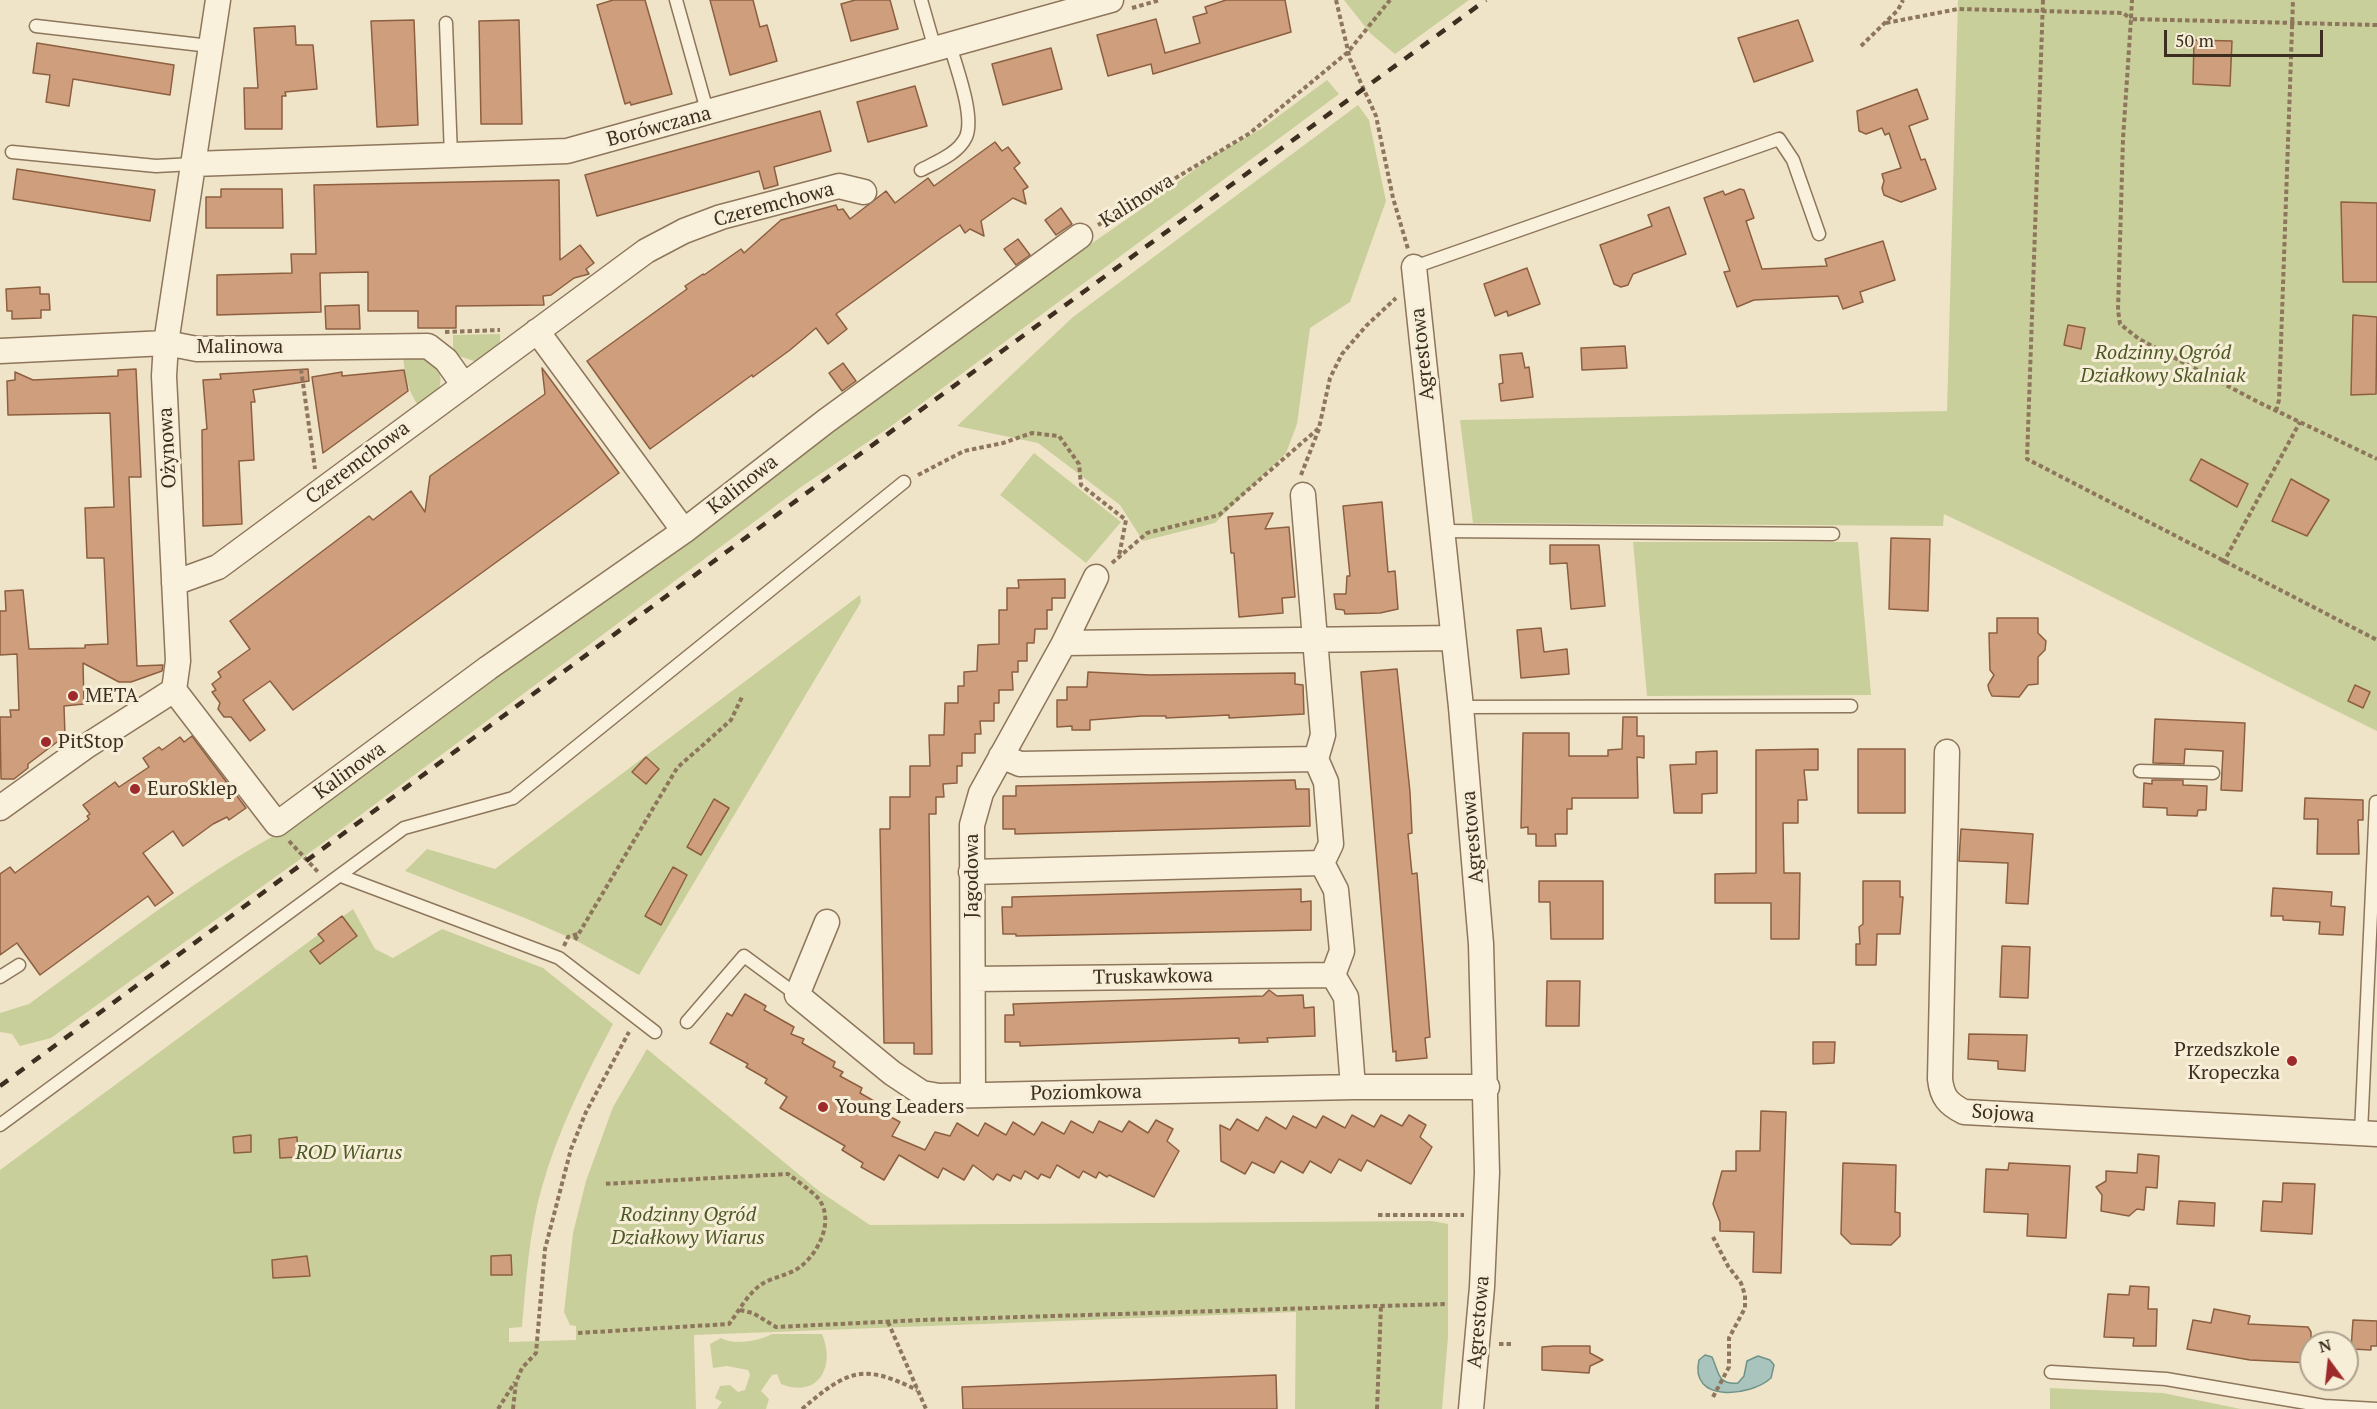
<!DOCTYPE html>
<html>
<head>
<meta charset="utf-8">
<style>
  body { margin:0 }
  #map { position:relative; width:2377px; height:1409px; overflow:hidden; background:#f0e4c8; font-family:"PT Serif",serif }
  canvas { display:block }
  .north { position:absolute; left:2299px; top:1331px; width:60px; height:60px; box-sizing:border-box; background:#f7eed8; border:2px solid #ada18e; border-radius:50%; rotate:345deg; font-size:16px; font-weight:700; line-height:24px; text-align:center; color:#3d2e20 }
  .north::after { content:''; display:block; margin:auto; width:21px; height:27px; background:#9e2a2b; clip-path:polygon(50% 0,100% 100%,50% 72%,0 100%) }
  .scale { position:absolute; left:2164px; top:30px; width:159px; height:27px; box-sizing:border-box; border:3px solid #3d2e20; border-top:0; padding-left:8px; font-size:18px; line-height:21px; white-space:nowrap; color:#3d2e20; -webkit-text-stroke:4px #f7eed8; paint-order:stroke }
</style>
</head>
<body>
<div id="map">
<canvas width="2377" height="1409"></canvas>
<div class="north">N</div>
<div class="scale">50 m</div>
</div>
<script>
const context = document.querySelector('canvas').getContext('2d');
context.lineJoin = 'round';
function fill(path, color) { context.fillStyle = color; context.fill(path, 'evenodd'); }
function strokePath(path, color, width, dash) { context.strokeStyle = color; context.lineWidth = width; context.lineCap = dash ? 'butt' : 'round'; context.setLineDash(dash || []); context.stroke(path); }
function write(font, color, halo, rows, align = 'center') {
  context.font = font + ' "PT Serif",serif'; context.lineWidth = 6; context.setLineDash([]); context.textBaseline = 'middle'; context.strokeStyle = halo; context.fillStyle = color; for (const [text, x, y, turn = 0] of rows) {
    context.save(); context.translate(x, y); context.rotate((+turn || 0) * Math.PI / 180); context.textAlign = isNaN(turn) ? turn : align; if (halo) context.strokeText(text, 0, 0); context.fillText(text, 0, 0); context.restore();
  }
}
const green = new Path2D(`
  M1344,0H1469L1395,54L1371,34Z
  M1958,0H2377V731C2232,660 2090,583 1944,514L1943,526L1473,523L1460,420L1947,411Z
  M1327,80L1339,94L890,427L801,487L327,840L51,1038L20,1046L12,1034L0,1032V1013L29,1004C117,941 203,871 300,822L617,589L702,533L945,345L1137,212L1216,154L1261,129Z
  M1358,105L1369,120L1386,201L1350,302L1310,328L1297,424L1286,453L1215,523L1143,541L1120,505L1038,443L957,426L1073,317Z
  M500,334V349L477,362L453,354V335Z
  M403,352C409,353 418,351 423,354C437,361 445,377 438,391C434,398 425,403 420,408C407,391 404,373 403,352Z
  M1034,453L1121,522L1086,563L1000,495Z
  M1633,542H1858L1871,695L1647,696Z
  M860,595L861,602L639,975L575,940L525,918L405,871L427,849L495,869Z
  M353,909L375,949L393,958L442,929L543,968L613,1024C585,1077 558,1130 542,1187C529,1232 526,1281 522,1327L509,1328V1342L576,1340V1326L570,1325L564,1312L573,1233L586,1181L613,1107L647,1049L819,1191L870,1225L1432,1221L1448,1224V1337L1442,1409H1295L1296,1312L694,1335L696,1409H0V1170Z
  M772,1334H822C836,1367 818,1399 781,1384L777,1374L772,1375L761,1391L769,1399L766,1409H717L722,1402L715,1398L720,1386L730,1385L738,1392L745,1390L750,1375L748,1370L727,1366L713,1368L710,1344L721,1338C735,1346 761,1340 772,1334Z
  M2050,1388L2163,1393L2241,1409H2050Z`);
const water = new Path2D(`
  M1705,1355L1712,1357C1719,1372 1717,1385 1738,1383L1744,1376L1747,1361L1758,1356L1770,1360L1774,1365L1771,1378C1750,1397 1689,1403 1699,1360Z`);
const building = new Path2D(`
  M613,0H645L672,94L631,105L630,102L625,104L597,5Z
  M710,0H753L760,27L767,25L777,61L730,75Z
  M855,0H890L898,29L851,41L841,4Z
  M1226,0H1285L1291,32L1153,74L1151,64L1108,76L1097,35L1156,19L1165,53L1200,43L1193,17L1207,13L1205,7Z
  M414,20L418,125L377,127L371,21Z
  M519,20L522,124H481L479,21Z
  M1798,20L1813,61L1754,82L1738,38Z
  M295,26L296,45H313L317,89L285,92L286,96H282V129H245L244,88H258L254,28Z
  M2194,40L2232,41L2230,86L2193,84Z
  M37,43L174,65L170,95L73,79L69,106L46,102L50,75L33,73Z
  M1051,48L1062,89L1003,105L992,64Z
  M915,86L927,126L868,142L857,102Z
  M1917,89L1928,119L1909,126L1921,160L1925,159L1936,189L1901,202L1884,195L1882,188L1884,181L1882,174L1901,168L1889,133L1885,135L1882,128L1866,134L1859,131L1857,111Z
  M820,111L831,151L774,167L778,185L764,189L759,171L597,216L585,175Z
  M995,142L1002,151L1008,147L1020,163L1014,168L1028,187L1023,190L1026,204L1013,198L981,221L984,236L970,229L965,233L960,225L941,238L836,314L847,329L828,344L816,328L790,350L753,377L752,375L650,449L587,361L687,289L685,286L703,274L704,275L741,249L744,253L781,220L836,205L838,210L843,209L850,219L886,191L895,203L928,178L934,186Z
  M17,169L155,190L150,221L13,199Z
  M559,180L560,260L580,245L594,263L586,269L589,274L574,278L551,295L543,296L544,305L456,306V328H418V311H368V272L320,273L321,312L217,315V275L292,273L291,254H316L314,185Z
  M221,189H282L283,228H206V197H221Z
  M1740,189L1744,190L1754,218L1746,221L1762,269L1827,266L1825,259L1883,241L1895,280L1860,292L1863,302L1843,309L1838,296L1754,300L1737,307L1724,272L1730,271L1704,198L1723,191L1725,195Z
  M2341,202L2377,203V282H2343Z
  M1669,207L1686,254L1633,274L1628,285L1621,287L1614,284L1600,245L1652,226L1648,215Z
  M1061,208L1072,224L1056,235L1045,220Z
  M1018,239L1030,255L1016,265L1004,249Z
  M1527,268L1540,304L1508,316L1507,311L1495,316L1484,284Z
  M40,287V294H49L50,310H41V318L12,319V311H7L6,289Z
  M359,305L360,329H326L325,306Z
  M2353,315L2377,317L2376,394L2351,395Z
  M2068,325L2085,328L2081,349L2064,345Z
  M1625,346L1627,368L1582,370L1581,348Z
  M1522,353L1525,368L1529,367L1533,397L1501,401L1499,384L1503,383L1500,355Z
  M843,363L856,381L842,391L829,373Z
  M542,368L619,473L293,710L270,681L243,700L265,730L250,741L231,717H224L218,709L220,703L212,692L216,690L212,684L221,677L218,672L250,649L230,621L369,516L373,520L411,491L425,512L430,476L545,394Z
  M136,369L141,477H129L137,666L163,665L162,671L131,682H119L83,663L84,704L64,706L65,736L28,764V768L14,779H1L0,717H11L10,710H19L17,654L0,655V611H6L5,591L23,590L29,649L85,648V645L108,644L104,558H87L85,508L114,507L110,413L8,415L7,381L15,380V372L33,380L118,376V370Z
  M308,369L309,381L253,390L255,402H251L254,460L239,461L242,524L203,526L202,430L207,429L203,380L221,379L220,374Z
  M404,370L408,391L323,453L312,377L342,372V376Z
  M2201,459L2248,484L2237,507L2190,480Z
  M2291,479L2329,500L2307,536L2272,521Z
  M1382,502L1388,572L1395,571L1398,609L1380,613L1345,614L1344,610L1336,609L1334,594H1346L1347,576H1350L1343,506Z
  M1273,513L1265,529L1289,527L1295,597L1282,598L1283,613L1239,617L1234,553H1231L1228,517Z
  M1891,538L1930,539L1928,611L1889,609Z
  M1550,545H1599L1605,606L1571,609L1567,563L1550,564Z
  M1065,579V598H1052V610H1047V629H1035L1034,643H1027V661H1018V672H1012L1013,690H999V703H994V721H980L981,734H975V753H962V766H957V783L943,784L944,797H936V814H929L932,1054H914V1043H884L880,829H890V797H910V766H930L929,735H944L945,703H958V686H964V672L977,671L978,645L999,644V610H1007V588H1019L1018,580Z
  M1997,618H2038V633L2046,641L2045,650L2038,657V684L2028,685L2019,697L1992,696L1989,690L1988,685L1994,675L1990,670L1989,633H1997Z
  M1541,628L1544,652L1567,649L1569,674L1521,678L1517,630Z
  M1397,669L1410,792L1412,833L1408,834L1412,874L1417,873L1430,1037L1425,1038L1427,1058L1396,1061V1051L1393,1052L1361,672Z
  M1088,672L1150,675L1295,673V684L1303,685L1304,714L1229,718V715L1166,718V716H1142L1090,720V730H1072V726L1057,727V700H1067V687H1087Z
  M2355,685L2370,692L2363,708L2348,701Z
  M1623,717H1637V736H1644V758L1637,757L1638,798H1572V809H1567V834H1555L1556,846H1536V834H1528V827L1521,828L1523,733H1569V756H1608V750L1622,749Z
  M2155,719L2245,723L2242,791L2221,790L2223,751L2185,749L2184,764L2153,763Z
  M192,736L246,808L229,820L227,817L213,824L183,846L173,831L143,853L173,893L155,906L148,896L40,975L17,943L0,955V874L10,867L15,873L89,819L87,816L90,814L83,805L115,782L119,787L149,767L143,758L159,747L162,750L180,737L184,742Z
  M1818,749V770H1804L1807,800H1798V823H1783L1784,873H1800L1799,939H1771V903H1715V874L1756,873V750Z
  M1858,749H1905V813H1858Z
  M1717,751V793L1702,794V813H1674L1670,765L1696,764V752Z
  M646,757L659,769L646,784L632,772Z
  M1295,780L1296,789H1309L1310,826L1015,834V829H1003V796H1016V786Z
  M2152,780H2183V785L2207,786L2206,810H2198L2197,816L2167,815V808L2143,807L2144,783L2152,784Z
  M2305,798L2363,800V820H2358L2359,854H2317L2318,819H2304Z
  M714,799L729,808L701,855L687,847Z
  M1961,829L2033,834L2028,904L2006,903L2008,863L1959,861Z
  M673,867L687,875L661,925L645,916Z
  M1539,881H1603V939H1551L1550,902H1539Z
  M1863,881H1900V897H1903L1900,934H1877L1876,965H1856V944H1860L1859,927L1863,924Z
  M2273,888L2332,892L2331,906L2345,907L2343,935L2319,934L2320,922L2283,920V916H2271Z
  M1301,889V902L1311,901V930L1016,936V934H1003L1002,907H1012V897Z
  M342,916L357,936L320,964L310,951L324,941L318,934Z
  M2002,946L2030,947L2028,998L2000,997Z
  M1547,981H1580L1579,1026H1546Z
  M1269,990L1277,996L1303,995L1304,1008L1314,1007L1315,1036L1267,1038L1268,1042L1239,1043V1038L1020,1046V1042H1005V1015H1014L1013,1004L1263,996Z
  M745,994L766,1006L764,1010L794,1027L791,1034L804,1039L802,1043L835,1062L833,1067L843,1072L840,1076L862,1088L860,1093L881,1105L878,1110L900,1122L892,1136L925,1150L935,1132L950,1136L957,1123L978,1136L985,1123L1006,1135L1013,1122L1034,1135L1042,1122L1064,1134L1071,1121L1093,1133L1099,1121L1122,1132L1129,1121L1148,1133L1156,1120L1173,1129L1167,1141L1179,1151L1154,1197L1109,1175L1107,1177L1099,1172L1096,1178L1083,1171L1079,1178L1057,1165L1050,1178L1041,1174L1038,1179L1025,1171L1021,1179L1013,1175L1010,1181L997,1174L993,1180L973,1165L964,1180L943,1168L938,1178L899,1155L884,1180L861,1167L863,1163L842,1150L845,1146L780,1108L787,1097L765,1083L767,1079L746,1067L748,1064L710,1043L727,1013L732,1016Z
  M1969,1034L2027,1035L2025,1071L1998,1069V1061L1968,1059Z
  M1813,1042H1835L1834,1063L1813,1064Z
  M1761,1111L1786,1112L1781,1273L1753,1272L1754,1232L1720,1231V1222L1713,1204L1722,1171H1736V1151H1760Z
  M1352,1115L1374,1127L1381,1115L1402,1126L1409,1115L1426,1125L1420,1137L1432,1147L1411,1184L1367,1160L1361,1171L1339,1159L1331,1173L1310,1161L1303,1173L1281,1161L1274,1173L1252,1162L1245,1174L1221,1161L1220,1125L1230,1130L1237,1119L1258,1131L1266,1117L1286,1129L1293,1116L1316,1128L1323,1116L1345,1128Z
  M251,1135V1152L234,1153L233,1137Z
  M297,1137L298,1157L280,1158L279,1139Z
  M2138,1154L2159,1156L2157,1188L2146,1187L2144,1210L2137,1209L2129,1216L2101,1211L2102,1195L2096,1187L2106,1181V1171L2137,1173Z
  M1843,1163L1896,1165L1895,1212L1900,1213V1236L1891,1245L1851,1244L1841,1234Z
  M2009,1163L2070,1166L2066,1238L2027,1236L2028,1214L1984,1212L1986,1169L2008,1170Z
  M2283,1183L2315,1184L2312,1234L2261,1231L2263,1201L2282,1202Z
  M2179,1201L2215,1203L2214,1226L2177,1224Z
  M511,1255L512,1275H491V1256Z
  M307,1256L310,1276L273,1278L272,1260Z
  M2130,1286L2149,1287L2148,1309H2157L2156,1346H2133L2134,1338L2104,1337L2108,1294L2129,1295Z
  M2214,1309L2250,1316L2248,1324L2308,1327L2311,1332V1363L2250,1360L2187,1349L2193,1320L2211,1323Z
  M2353,1320L2377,1321V1346H2371V1350L2351,1349Z
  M1554,1346H1590V1353L1603,1360L1590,1366L1589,1373L1542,1370V1347Z
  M1276,1375L1277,1409H963L962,1387Z`);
const path = new Path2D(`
  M1336,0L1350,59L1376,116L1393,198L1408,249
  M2043,0L2027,459L2377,640
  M1132,8L1160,0
  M2131,18L2132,0
  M1886,23L1958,9L2123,13L2131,19
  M2377,25L2131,19L2123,139L2118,310L2120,324L2139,339L2258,402L2377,459
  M1861,46L1898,10L1903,0
  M1098,225L1250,133L1348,52L1390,0
  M445,332L500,330
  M301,369L315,469
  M2276,411L2279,400L2293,0
  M918,475L964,451L1003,443L1032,433L1059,436L1079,464L1081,485L1126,520L1119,556
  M1301,475L1319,429
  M1112,563L1147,533L1219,515L1319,428L1330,378L1342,354L1366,326L1396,298
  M2223,563L2300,422
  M289,841L318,872
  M575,940L677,768L731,720L743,695
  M564,946L568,937L578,934
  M1378,1215H1464
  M740,1310L753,1313L776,1327L922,1320L1446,1304
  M888,1322L926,1409
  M578,1333L729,1324C739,1311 748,1293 762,1284C773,1277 789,1275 800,1267C819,1253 836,1218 817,1197C809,1189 797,1181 788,1174L603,1184
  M1499,1344H1511
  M1713,1397L1729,1367V1338L1745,1308V1295L1741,1283L1728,1266L1713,1237
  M498,1409L515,1382
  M513,1409L516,1382L522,1368L536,1353L545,1249L571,1149L586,1112L629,1032
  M802,1409C848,1370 862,1363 917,1390
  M1377,1409L1381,1305`);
const lane = new Path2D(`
  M676,0L708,114
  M921,0L935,49
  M446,23L451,156
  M36,26L210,46
  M12,152L156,166L193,164
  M921,170C936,162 958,154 966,137C975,116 956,67 950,45
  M1414,267L1779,139L1793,160L1819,234
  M1441,531L1833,534
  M1461,707L1851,706
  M2140,771L2213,773
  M341,876L559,958L655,1032
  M0,977L19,965
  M687,1022L744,956L797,995
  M0,1125L404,828L513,798L904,482
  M2361,1133L2376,802
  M2051,1372L2166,1379L2324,1406L2377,1409`);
const street = new Path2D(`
  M193,164L567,151L1111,0
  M1414,267L1461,707L1481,944L1487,1172L1482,1287L1471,1409
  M537,331L684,531
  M0,351L166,343L197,349L428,346L446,360L463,384
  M1303,495L1323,735L1316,759L1326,782L1331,844L1322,863L1336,890L1342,951L1333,975L1346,997L1353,1087
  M174,583L218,567L646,251L684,231L721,217L839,186L864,192
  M1064,643L1453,638
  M174,690L277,824L488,668L684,531L826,421L1080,236
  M1947,752L1940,1079C1942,1097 1948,1104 1964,1112L2377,1134
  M1001,756L1020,764L1316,759
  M0,808L85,747L174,690L178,661L164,376L166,343L218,0
  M971,872L1322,863
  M827,922L797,995L892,1073L922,1093L939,1096L1353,1087H1487
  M973,979L1333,975
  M973,1095L972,825L981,793L1064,643L1096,577`);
const rail = new Path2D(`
  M0,1086L827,478L1486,0`);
const markers = [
  [73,696,6,"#9e2a2b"],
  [46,742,6,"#9e2a2b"],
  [135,789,6,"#9e2a2b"],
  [2292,1061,6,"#9e2a2b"],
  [823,1107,6,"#9e2a2b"]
];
const streetNames = [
  ["Borówczana",659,127,-15],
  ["Kalinowa",1137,201,-32],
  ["Czeremchowa",774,205,-15],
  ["Malinowa",240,347],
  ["Agrestowa",1423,354,-96],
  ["Ożynowa",168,448,-93],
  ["Czeremchowa",358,463,-37],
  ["Kalinowa",743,485,-38],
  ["Kalinowa",350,771,-36],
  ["Agrestowa",1473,837,-95],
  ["Jagodowa",972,876,-90],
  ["Truskawkowa",1153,977,-1],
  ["Poziomkowa",1086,1093,-1],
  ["Sojowa",2003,1114,4],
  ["Agrestowa",1479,1322,-85]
];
const parkNames = [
  ["Rodzinny Ogród",2163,353],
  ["Działkowy Skalniak",2163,376],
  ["ROD Wiarus",349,1153],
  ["Rodzinny Ogród",688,1215],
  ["Działkowy Wiarus",688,1238]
];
const poiNames = [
  ["META",85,696],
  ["PitStop",58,742],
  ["EuroSklep",147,789],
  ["Przedszkole",2280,1050,"right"],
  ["Kropeczka",2280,1073,"right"],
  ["Young Leaders",835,1107]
];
fill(green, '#c9cf9b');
fill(water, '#a9c4bc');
strokePath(water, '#6f938a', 1.5);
fill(building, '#cf9f7d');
strokePath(building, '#8d5f41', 1.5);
strokePath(lane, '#8d765c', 15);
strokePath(street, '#8d765c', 27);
strokePath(path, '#8d765c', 4, [4.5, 3]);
strokePath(lane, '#faf1dc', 12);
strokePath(street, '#faf1dc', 24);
strokePath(rail, '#3d2e20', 4.5, [10, 10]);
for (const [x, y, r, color] of markers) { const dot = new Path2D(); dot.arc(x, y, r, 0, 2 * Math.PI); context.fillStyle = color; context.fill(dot); strokePath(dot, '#f7eed8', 2); }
write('20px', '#3d2e20', '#f7eed8', streetNames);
write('italic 20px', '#4d5a26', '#f7eed8', parkNames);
write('20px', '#3d2e20', '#f7eed8', poiNames, 'left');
</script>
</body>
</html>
